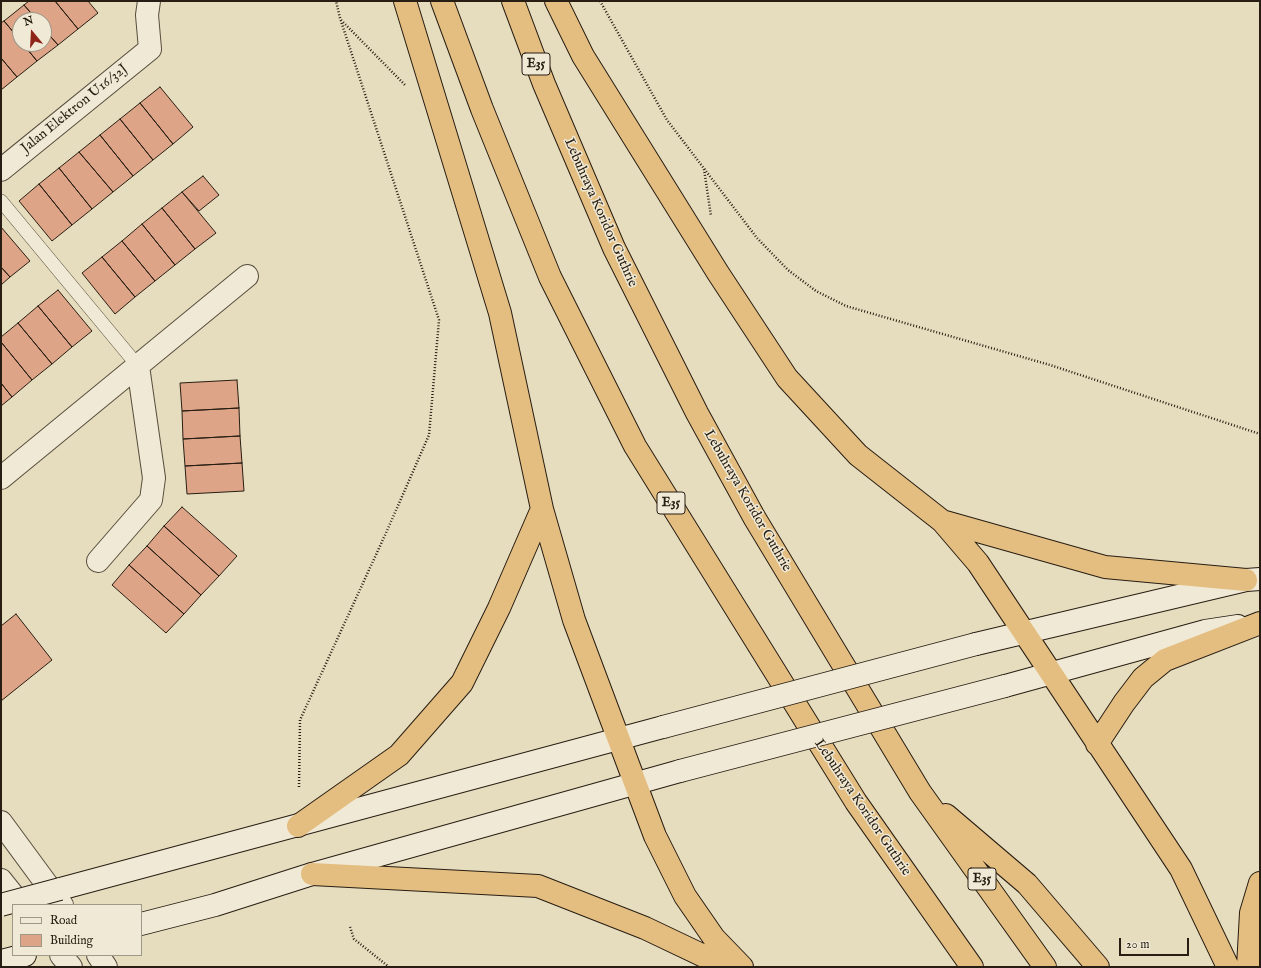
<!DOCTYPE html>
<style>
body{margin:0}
#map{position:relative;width:1261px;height:968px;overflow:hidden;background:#e6ddbf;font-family:"IM FELL English",serif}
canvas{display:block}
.frame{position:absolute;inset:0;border:2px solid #281d12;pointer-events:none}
.legend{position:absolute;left:12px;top:904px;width:130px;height:52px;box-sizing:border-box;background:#efe9d5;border:1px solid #9f9787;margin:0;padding:5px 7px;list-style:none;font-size:12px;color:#281d12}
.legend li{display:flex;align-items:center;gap:8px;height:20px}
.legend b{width:20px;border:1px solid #9f9787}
.north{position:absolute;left:12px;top:12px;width:40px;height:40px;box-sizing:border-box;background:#efe9d5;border:1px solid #9f9787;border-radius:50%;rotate:342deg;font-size:11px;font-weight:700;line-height:16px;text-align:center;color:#281d12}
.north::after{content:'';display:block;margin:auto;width:14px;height:18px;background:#8f2418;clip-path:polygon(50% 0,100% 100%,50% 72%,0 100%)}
.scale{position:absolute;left:1119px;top:938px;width:70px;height:18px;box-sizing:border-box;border:2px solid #281d12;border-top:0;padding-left:5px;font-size:12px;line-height:14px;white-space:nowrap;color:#281d12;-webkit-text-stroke:3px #efe9d5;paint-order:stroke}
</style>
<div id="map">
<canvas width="1261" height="968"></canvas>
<div class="frame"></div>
<ul class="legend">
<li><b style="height:5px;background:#efe9d5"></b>Road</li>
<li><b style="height:11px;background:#dda488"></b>Building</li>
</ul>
<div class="north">N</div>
<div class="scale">20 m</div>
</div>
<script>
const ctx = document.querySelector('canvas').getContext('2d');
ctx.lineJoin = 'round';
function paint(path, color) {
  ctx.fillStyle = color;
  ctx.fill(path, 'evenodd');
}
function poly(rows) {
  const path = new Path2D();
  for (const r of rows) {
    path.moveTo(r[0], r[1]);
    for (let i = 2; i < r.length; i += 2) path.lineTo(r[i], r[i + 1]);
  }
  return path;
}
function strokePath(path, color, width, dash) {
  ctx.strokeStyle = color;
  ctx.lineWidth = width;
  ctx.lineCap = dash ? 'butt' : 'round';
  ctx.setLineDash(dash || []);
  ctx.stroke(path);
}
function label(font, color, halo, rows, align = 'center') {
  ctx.font = font + ' "IM FELL English",serif';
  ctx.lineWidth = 3;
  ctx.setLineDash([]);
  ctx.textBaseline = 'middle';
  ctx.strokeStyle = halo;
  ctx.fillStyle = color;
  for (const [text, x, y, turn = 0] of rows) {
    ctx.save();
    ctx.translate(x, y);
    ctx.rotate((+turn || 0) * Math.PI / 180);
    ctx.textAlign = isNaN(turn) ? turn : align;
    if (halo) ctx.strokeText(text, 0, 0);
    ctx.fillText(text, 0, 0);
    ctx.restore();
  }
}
const building = poly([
 [29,1,55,1,78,29,58,45,44,29,44,20,37,20,24,5,29,1],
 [55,1,88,1,98,13,78,29,55,1],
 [24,5,37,20,20,20,20,40,4,21,24,5],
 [4,21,20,40,20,44,23,44,37,61,17,77,1,58,1,23,4,21],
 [44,29,58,45,37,61,23,44,44,44,44,29],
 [1,58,17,77,1,90,1,58],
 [160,87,193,127,173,144,140,103,160,87],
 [140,103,173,144,153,160,120,119,140,103],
 [120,119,153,160,133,176,100,135,120,119],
 [100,135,133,176,113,192,79,152,100,135],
 [79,152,113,192,92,209,59,168,79,152],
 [59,168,92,209,72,225,39,184,59,168],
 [203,176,219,195,199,211,182,192,203,176],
 [39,184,72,225,52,241,19,201,39,184],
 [182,192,216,233,195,249,162,208,182,192],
 [162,208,195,249,175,265,142,224,162,208],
 [142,224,175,265,155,281,122,241,142,224],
 [1,227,30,261,10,277,1,267,1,227],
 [122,241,155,281,135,297,102,257,122,241],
 [102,257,135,297,115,314,82,273,102,257],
 [1,267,10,277,1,285,1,267],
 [58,290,92,331,72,347,38,306,58,290],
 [38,306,72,347,52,364,18,323,38,306],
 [18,323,52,364,32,380,1,342,1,337,18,323],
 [1,342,32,380,12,397,1,383,1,342],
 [237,380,239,408,182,411,180,383,237,380],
 [1,383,12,397,1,406,1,383],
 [239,408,240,436,183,439,182,411,239,408],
 [240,436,242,463,185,466,183,439,240,436],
 [242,463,244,491,187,494,185,466,242,463],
 [182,507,237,556,219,576,164,526,182,507],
 [164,526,219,576,201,595,147,546,164,526],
 [147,546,201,595,184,614,129,565,147,546],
 [129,565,184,614,166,633,112,585,129,565],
 [16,614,52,660,1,701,1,626,16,614]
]);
const path = poly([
 [600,1,667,120,757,238,788,270,816,291,846,306,1050,365,1260,434],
 [341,20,406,86],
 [704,169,711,216],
 [299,787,300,720,386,533,429,435,439,320,340,18,336,1],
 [350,927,354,939,389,967]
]);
const service = poly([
 [1,201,138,366]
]);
const minor = poly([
 [1,170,150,49,147,15,149,1],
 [1,478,247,276],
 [98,561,151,500,154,478,138,366]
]);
const tertiary = poly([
 [1,822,62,905],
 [1,880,21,905],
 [61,955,71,967],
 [98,955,106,967]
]);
const secondary = poly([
 [976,644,1246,580,1260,579],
 [1005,686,1205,631,1238,626],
 [60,889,663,727],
 [141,924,215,905,312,874,680,771],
 [1,961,25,955]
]);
const motorway = poly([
 [405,1,500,313,542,509,574,620,655,836,685,896,714,938,742,967],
 [442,1,482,109,550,277,635,446,856,802,972,967],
 [513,1,544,84,614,248,697,413,754,517,920,792,1045,967],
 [556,1,583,56,718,273,787,378,858,455,942,521,978,563,1181,869,1228,967],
 [942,521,1105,567,1246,580],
 [1097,744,1124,703,1143,678,1165,660,1260,623],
 [946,815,1027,884,1098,967],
 [298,826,399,755,462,683,499,608,542,509],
 [312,874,538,886,645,928,727,967],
 [1248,967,1251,913,1260,883]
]);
const secondaryBridge = poly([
 [663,727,976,644],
 [680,771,1005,686],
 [1,905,60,889]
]);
const shields = [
 [536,64,28],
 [671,503,28],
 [982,879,28]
];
const shieldNames = [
 ["E35",536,64],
 ["E35",671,503],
 ["E35",982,879]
];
const streetNames = [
 ["Jalan Elektron U16/32J",75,109,-39],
 ["Lebuhraya Koridor Guthrie",600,213,66],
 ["Lebuhraya Koridor Guthrie",747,501,60],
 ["Lebuhraya Koridor Guthrie",862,808,56]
];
paint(building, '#dda488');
strokePath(building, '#281d12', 1);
strokePath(service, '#584d3d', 14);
strokePath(minor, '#584d3d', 24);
strokePath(tertiary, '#584d3d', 24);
strokePath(secondary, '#281d12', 24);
strokePath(motorway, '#281d12', 24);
strokePath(path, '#281d12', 2.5, [1, 2]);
strokePath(service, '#efe9d5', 13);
strokePath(minor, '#efe9d5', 22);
strokePath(tertiary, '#efe9d5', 22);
strokePath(secondary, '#efe9d5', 22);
strokePath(motorway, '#e3be80', 22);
strokePath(secondaryBridge, '#281d12', 24, []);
strokePath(secondaryBridge, '#efe9d5', 22);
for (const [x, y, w] of shields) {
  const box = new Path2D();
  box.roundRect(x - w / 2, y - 11, w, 22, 3);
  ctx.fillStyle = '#efe9d5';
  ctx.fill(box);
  strokePath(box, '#281d12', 1);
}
label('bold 13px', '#281d12', null, shieldNames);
label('14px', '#281d12', '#efe9d5', streetNames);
</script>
